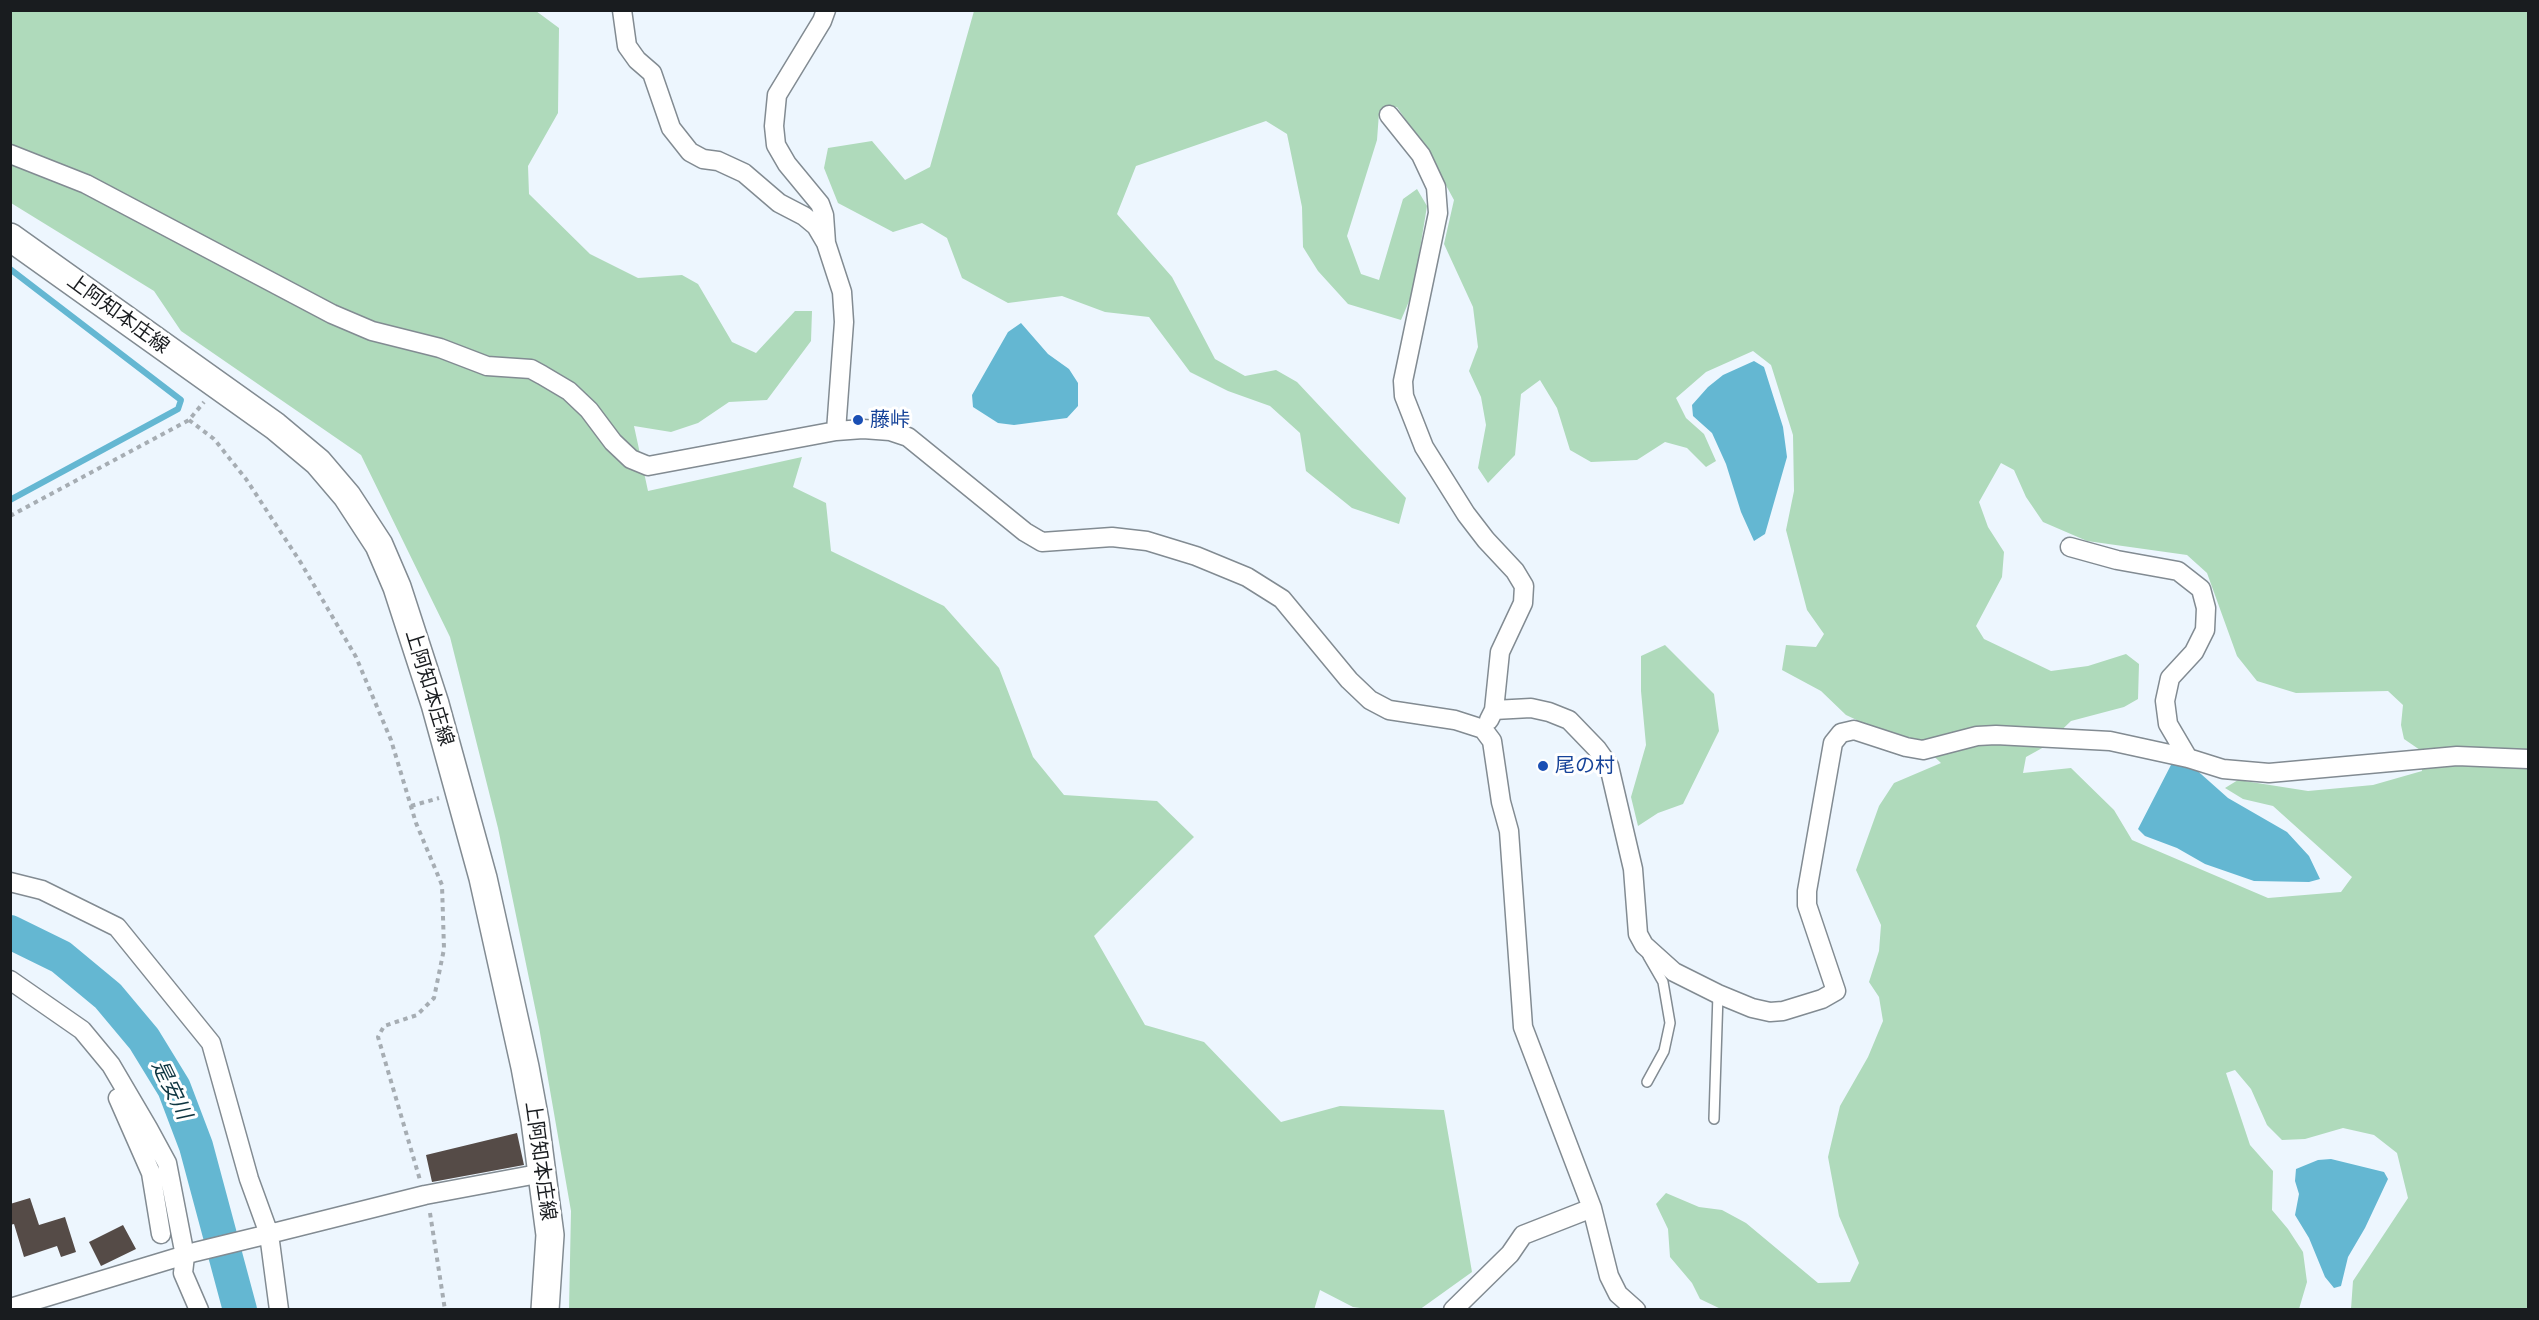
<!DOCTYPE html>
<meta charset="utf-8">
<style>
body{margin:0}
#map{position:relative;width:2539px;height:1320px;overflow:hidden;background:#edf6fe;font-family:"IBM Plex Sans",sans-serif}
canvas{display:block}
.frame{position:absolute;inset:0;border:12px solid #191c1f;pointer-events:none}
</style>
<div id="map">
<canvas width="2539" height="1320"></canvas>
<div class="frame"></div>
</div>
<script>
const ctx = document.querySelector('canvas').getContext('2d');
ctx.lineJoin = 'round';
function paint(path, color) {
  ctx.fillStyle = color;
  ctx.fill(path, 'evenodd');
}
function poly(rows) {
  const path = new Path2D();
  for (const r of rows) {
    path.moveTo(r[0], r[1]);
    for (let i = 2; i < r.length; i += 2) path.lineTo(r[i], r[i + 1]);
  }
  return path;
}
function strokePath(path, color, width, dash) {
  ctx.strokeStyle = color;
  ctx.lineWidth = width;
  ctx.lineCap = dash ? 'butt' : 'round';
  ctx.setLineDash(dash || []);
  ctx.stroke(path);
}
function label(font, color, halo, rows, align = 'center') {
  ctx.font = font + ' "IBM Plex Sans","Noto Sans JP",sans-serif';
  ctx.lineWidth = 6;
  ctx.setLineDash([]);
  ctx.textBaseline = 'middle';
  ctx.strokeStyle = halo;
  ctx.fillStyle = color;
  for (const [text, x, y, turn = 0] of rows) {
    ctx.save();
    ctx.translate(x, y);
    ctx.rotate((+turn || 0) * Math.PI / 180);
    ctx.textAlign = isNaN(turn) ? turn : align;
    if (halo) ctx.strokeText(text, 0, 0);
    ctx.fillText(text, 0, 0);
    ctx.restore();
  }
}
const green = poly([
 [11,11,536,11,559,28,558,113,528,166,529,194,590,254,638,278,682,275,698,284,732,342,756,353,795,311,812,311,811,341,767,400,729,402,698,423,671,432,634,426,648,491,802,457,793,487,826,503,831,551,944,606,999,668,1033,757,1064,795,1157,801,1194,837,1094,936,1145,1025,1204,1042,1281,1122,1340,1106,1444,1110,1472,1272,1419,1310,1375,1310,1353,1307,1320,1290,1314,1310,569,1309,571,1211,539,1027,498,828,450,637,361,455,181,331,154,291,11,203],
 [974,11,2528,11,2528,1309,2351,1309,2353,1281,2408,1198,2397,1153,2374,1135,2343,1128,2305,1139,2282,1140,2267,1125,2251,1089,2235,1070,2226,1073,2250,1145,2273,1171,2272,1210,2288,1229,2303,1252,2307,1282,2299,1309,1723,1310,1700,1299,1692,1283,1670,1257,1668,1229,1656,1204,1666,1193,1699,1207,1722,1210,1746,1223,1818,1283,1850,1282,1859,1263,1839,1216,1828,1157,1840,1106,1868,1057,1883,1021,1879,997,1869,982,1879,951,1881,925,1856,870,1879,806,1894,783,1941,763,1922,745,1893,737,1846,715,1821,691,1782,670,1786,645,1816,647,1824,634,1807,610,1786,530,1794,491,1793,435,1771,365,1753,351,1706,372,1676,398,1686,418,1704,434,1716,461,1706,467,1687,448,1665,442,1637,460,1591,462,1570,450,1557,408,1540,380,1521,394,1515,455,1488,483,1478,468,1486,425,1481,397,1469,371,1478,347,1473,307,1444,244,1454,200,1430,156,1397,107,1379,113,1377,140,1347,236,1361,274,1379,280,1403,199,1417,189,1427,206,1413,292,1401,320,1348,304,1318,271,1303,247,1302,207,1287,134,1266,121,1136,166,1117,214,1172,277,1215,359,1245,376,1276,370,1297,382,1406,498,1399,524,1352,508,1306,471,1300,433,1270,406,1228,391,1190,372,1149,317,1105,312,1062,296,1008,303,962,278,947,238,922,223,893,232,838,203,824,168,828,148,872,141,905,180,930,167],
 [2001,463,2014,470,2026,497,2043,522,2087,541,2187,555,2207,573,2237,656,2257,681,2296,693,2388,691,2403,705,2401,725,2404,739,2420,750,2422,771,2373,785,2308,791,2238,780,2225,788,2243,799,2273,806,2352,877,2341,892,2268,898,2132,840,2114,810,2071,768,2023,773,2026,757,2044,747,2071,721,2124,707,2138,699,2139,664,2126,654,2088,666,2051,671,1984,639,1976,626,2002,577,2004,552,1988,527,1979,502],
 [1665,645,1714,694,1719,731,1683,804,1658,813,1638,826,1631,797,1646,745,1641,691,1641,656]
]);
const water = poly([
 [1021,323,1048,354,1069,369,1078,383,1078,406,1067,418,1014,425,998,423,973,407,972,395,1008,332],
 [1754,361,1764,367,1783,427,1787,457,1765,534,1754,541,1741,512,1726,464,1712,433,1693,416,1692,405,1708,387,1723,375],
 [2172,763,2192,766,2228,798,2287,832,2309,856,2320,879,2309,882,2254,881,2205,864,2177,848,2145,836,2138,829],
 [2331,1159,2384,1172,2388,1179,2365,1228,2348,1257,2341,1286,2334,1288,2325,1277,2309,1238,2295,1215,2299,1194,2295,1181,2296,1169,2318,1160]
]);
const stream = poly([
 [10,269,181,400,178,409,10,500]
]);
const river = poly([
 [10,932,61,957,108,996,144,1039,174,1088,196,1146,240,1310]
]);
const building = poly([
 [517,1133,524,1165,432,1182,426,1155],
 [30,1198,39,1225,65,1217,76,1252,61,1257,57,1246,24,1257,14,1224,10,1225,10,1204],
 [123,1225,136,1249,101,1266,89,1242]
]);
const path = poly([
 [189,420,214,439,246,479,301,563,356,657,391,740,416,823,442,885,444,949,434,998,417,1015,384,1026,378,1037,420,1180],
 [10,516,189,420,204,402],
 [411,806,439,798],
 [430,1213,445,1310]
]);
const service = poly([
 [1647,1082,1664,1051,1670,1023,1663,982,1648,956],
 [1714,1119,1718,994]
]);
const minor = poly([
 [622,10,627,46,637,60,652,73,671,128,690,152,703,159,718,161,744,173,779,203,804,216,816,226,826,243],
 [826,10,822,21,777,95,774,126,776,145,787,164,820,204,824,215,826,243,842,292,844,322,836,431],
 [1389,115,1421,155,1436,187,1438,213,1403,381,1404,396,1424,447,1466,514,1486,540,1515,571,1524,586,1523,603,1500,652,1494,710,1489,720],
 [10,154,86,184,332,314,372,331,440,348,487,366,531,369,542,375,569,391,589,410,613,442,631,459,648,466,836,431,863,429,890,431,908,437,1025,532,1042,542,1112,537,1147,541,1196,556,1247,577,1282,599,1349,680,1370,700,1389,710,1455,720,1483,729,1492,741,1501,802,1509,831,1523,1027,1592,1208,1609,1276,1618,1294,1636,1310],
 [2070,547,2117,560,2178,571,2201,589,2206,608,2205,630,2194,652,2170,678,2165,701,2168,724,2188,758],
 [1494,710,1531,708,1549,712,1569,720,1597,749,1609,766,1633,869,1638,934,1644,945,1674,972,1718,994,1752,1008,1770,1012,1783,1011,1822,999,1836,991,1807,905,1807,891,1833,743,1841,733,1854,730,1906,747,1923,750,1977,736,1996,735,2110,741,2188,758,2223,769,2269,773,2457,756,2528,759],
 [10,882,42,890,117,927,211,1043,249,1179,269,1234,279,1310],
 [10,980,82,1030,111,1065,148,1128,167,1163,185,1256,183,1273,199,1310],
 [118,1098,151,1173,161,1234],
 [10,1308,195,1252,269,1234,425,1195,543,1173],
 [1453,1310,1510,1254,1523,1235,1592,1208]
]);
const secondary = poly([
 [10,237,275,426,318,462,347,496,379,545,397,587,435,704,483,878,525,1067,535,1121,550,1235,545,1310]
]);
const markers = [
 [858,420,6,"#1a4fb4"],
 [1543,766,6,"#1a4fb4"]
];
const streetNames = [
 ["上阿知本庄線",118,314,36],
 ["上阿知本庄線",429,688,73],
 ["上阿知本庄線",540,1161,82]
];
const transitNames = [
 ["藤峠",870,420],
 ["尾の村",1555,766]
];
const waterNames = [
 ["是安川",171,1090,64]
];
paint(green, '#afdabb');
paint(water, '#64b7d2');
strokePath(stream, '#64b7d2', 6);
strokePath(river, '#64b7d2', 34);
paint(building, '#554b47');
strokePath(service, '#828b92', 12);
strokePath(minor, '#828b92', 21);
strokePath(secondary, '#828b92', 30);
strokePath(path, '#a6adb3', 4, [4.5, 4.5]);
strokePath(service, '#fff', 9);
strokePath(minor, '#fff', 18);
strokePath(secondary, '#fff', 27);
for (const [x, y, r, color] of markers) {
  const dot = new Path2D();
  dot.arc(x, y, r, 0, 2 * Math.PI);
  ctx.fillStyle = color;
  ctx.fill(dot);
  strokePath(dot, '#fff', 2);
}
label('20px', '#191c1f', '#fff', streetNames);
label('20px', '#164399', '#fff', transitNames, 'left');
label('italic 21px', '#0e3541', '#fff', waterNames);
</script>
